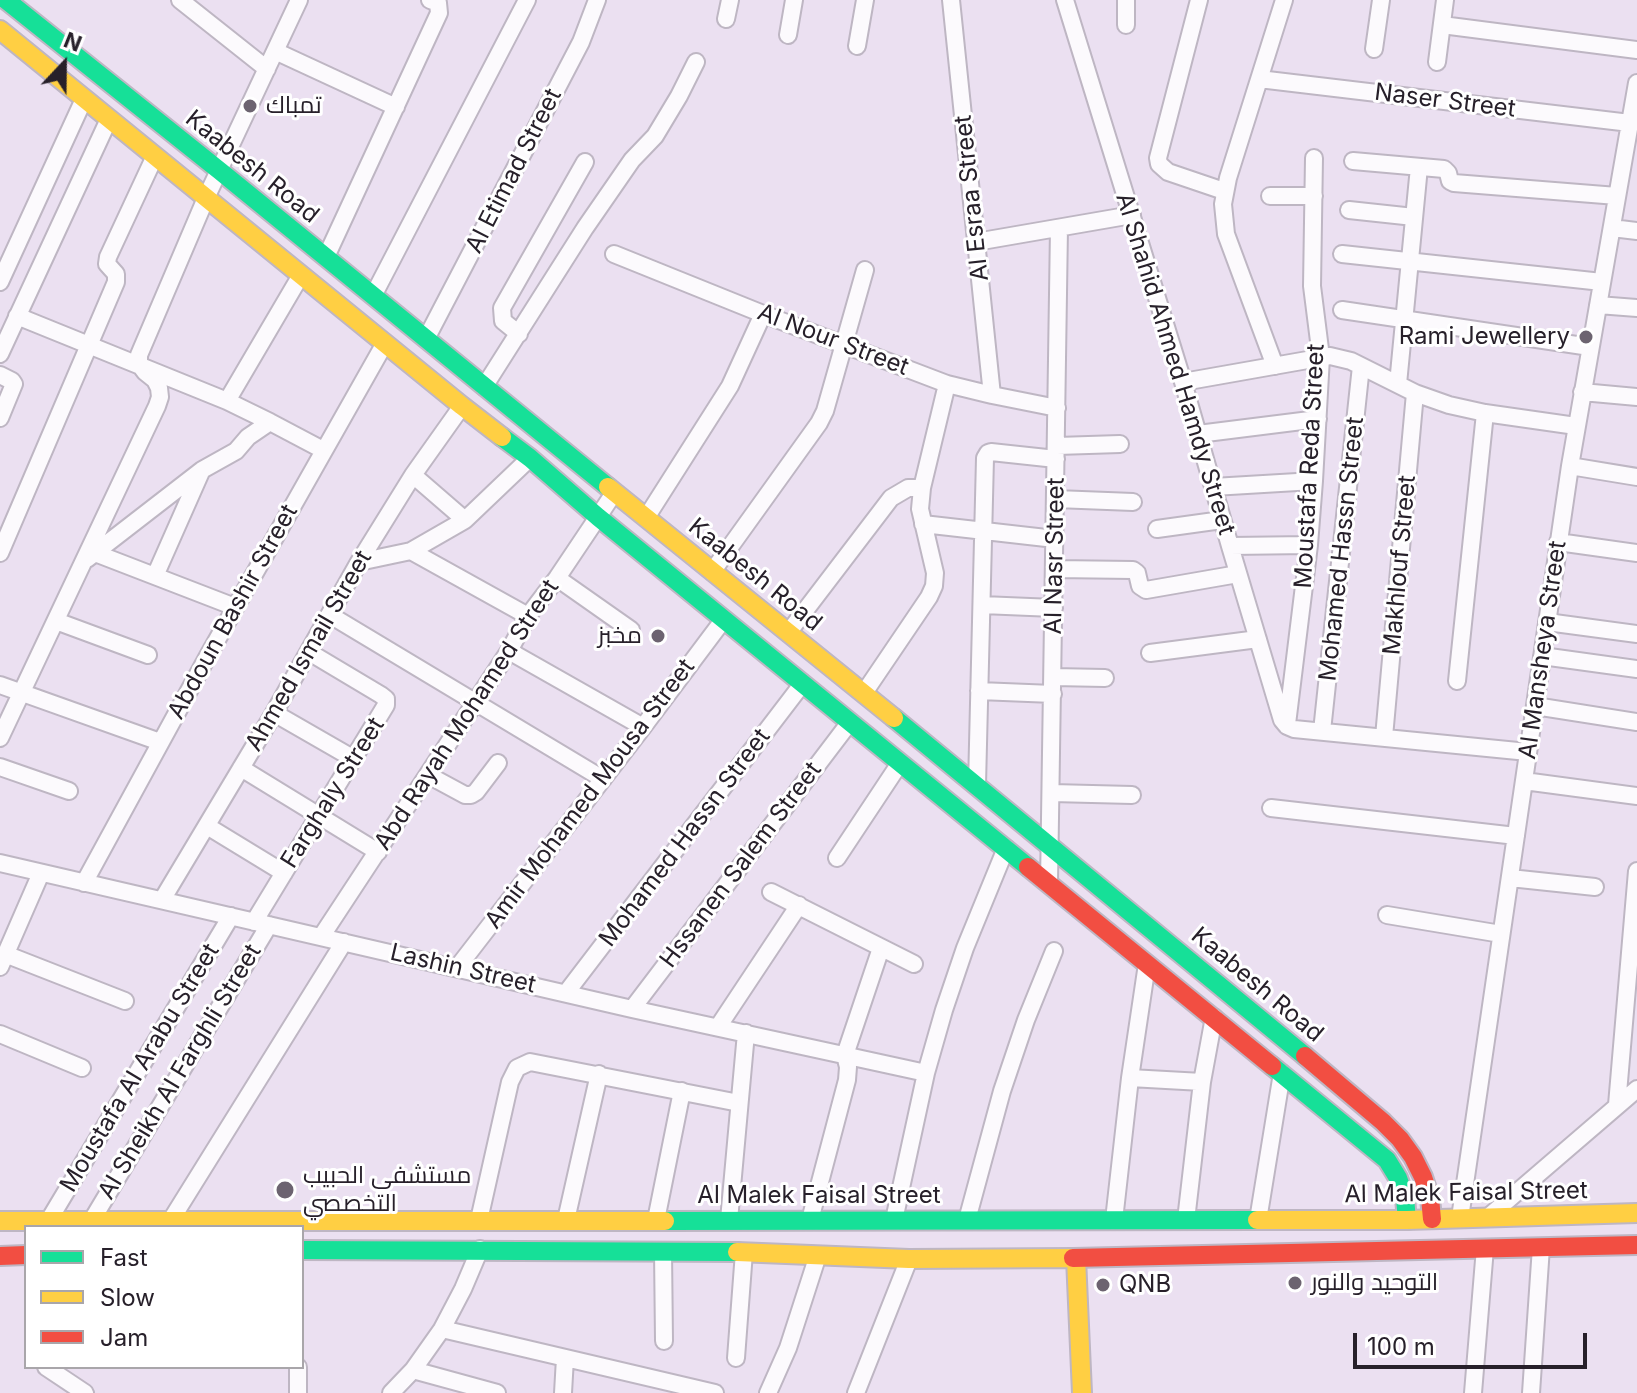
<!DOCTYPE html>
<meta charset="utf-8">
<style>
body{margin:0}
#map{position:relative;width:1637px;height:1393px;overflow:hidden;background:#ebe0f1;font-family:Inter,sans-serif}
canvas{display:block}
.legend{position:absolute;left:24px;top:1225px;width:280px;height:144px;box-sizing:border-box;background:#fff;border:2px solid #a9a6aa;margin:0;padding:10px 14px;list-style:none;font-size:24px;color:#27202a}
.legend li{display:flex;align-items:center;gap:16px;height:40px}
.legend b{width:40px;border:2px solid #a9a6aa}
.north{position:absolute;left:24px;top:24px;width:80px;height:80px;-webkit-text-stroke:6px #fff;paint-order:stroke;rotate:22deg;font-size:22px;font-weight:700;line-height:32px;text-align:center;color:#27202a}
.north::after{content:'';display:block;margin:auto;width:28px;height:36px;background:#27202a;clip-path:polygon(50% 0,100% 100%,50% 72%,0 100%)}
.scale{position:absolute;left:1353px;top:1333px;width:234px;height:36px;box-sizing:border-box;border:4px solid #27202a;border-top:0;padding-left:10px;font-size:24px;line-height:28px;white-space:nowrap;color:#27202a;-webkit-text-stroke:6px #fff;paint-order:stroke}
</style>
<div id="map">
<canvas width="1637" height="1393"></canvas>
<ul class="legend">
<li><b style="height:10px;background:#16e098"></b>Fast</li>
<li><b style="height:10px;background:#ffcf43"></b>Slow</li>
<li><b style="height:10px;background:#f24e42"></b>Jam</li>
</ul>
<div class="north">N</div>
<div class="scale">100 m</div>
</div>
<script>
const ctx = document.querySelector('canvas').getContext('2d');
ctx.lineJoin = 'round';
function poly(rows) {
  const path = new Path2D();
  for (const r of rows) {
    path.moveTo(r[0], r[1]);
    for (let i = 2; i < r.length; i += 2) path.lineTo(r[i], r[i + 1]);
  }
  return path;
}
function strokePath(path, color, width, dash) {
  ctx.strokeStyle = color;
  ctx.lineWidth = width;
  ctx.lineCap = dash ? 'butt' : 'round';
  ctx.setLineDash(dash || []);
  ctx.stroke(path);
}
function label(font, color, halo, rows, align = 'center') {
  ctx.font = font + ' Inter,Cairo,sans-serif';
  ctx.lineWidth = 6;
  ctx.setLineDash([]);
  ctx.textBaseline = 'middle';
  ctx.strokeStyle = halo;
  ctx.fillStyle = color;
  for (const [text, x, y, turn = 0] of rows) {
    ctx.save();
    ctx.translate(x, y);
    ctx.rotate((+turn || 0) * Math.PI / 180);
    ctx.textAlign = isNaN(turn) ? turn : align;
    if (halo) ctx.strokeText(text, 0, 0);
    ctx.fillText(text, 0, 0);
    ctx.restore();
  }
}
const street = poly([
 [180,0,267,69],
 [951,0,992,395],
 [1065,0,1183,382,1230,546,1282,720,1287,726],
 [1126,0,1126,25],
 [1199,0,1158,158,1159,164,1168,172,1224,191],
 [726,19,730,0],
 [1442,25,1637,50],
 [788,35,794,0],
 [857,46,865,0],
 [1374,49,1381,0],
 [275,51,396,107],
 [1437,62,1445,0],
 [1259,79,1630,123],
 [1353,161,1444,169,1448,173,1450,181,1454,183,1617,196],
 [1270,196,1314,196],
 [1349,210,1414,217],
 [1612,228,1637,231],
 [976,242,1132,215],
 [614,254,763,314,947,384,992,395,1057,408],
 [1342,254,1602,282],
 [326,257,439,13,438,3,430,0],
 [0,282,84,99],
 [373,296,527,0],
 [1598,305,1637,308],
 [1342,310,1590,347],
 [17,316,227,401,270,422,323,450],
 [519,334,503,321,502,308,585,162],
 [426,339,581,42,597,0],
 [0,354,109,119],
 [1275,366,1226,234,1223,204,1228,178,1284,0],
 [0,375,12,381,14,384,0,418],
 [1183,382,1330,356,1351,361,1415,393,1449,405,1485,413,1576,426],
 [1398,384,1419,167],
 [484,387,585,228,632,160,655,136,679,96,696,62],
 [1582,392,1637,397],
 [227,401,301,275],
 [1198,434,1318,419],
 [1057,446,1120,444],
 [1570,466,1637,477],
 [413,475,465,520],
 [1213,487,1314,481],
 [1056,499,1133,502],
 [646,518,730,386,763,314],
 [923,524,1055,539],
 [1157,529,1222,520],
 [1558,542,1637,553],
 [1230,546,1309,545],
 [411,551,528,616],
 [0,553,116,282,116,274,107,264,108,257,155,156],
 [95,553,235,607],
 [87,559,202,470,236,451,248,437,270,422],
 [359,562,411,551,465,520,530,458],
 [1055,569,1133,570,1137,573,1140,586,1146,590,1238,574],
 [712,572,819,423,825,411,865,270],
 [155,576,201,472],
 [557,578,631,630],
 [982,605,1054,608],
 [330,615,603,779],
 [56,621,148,655],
 [1547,622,1637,634],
 [788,633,891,498,908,488,922,488],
 [509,651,643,727],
 [1150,653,1258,639],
 [1542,656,1637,669],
 [1053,677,1105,678],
 [1457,681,1485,413],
 [0,685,160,742],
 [979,691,1053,694],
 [864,693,929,597,934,586,935,573,920,509,922,488,947,384],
 [1535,706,1637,722],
 [274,713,354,759],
 [1287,724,1309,545,1314,481,1321,357,1312,286,1314,158],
 [1287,726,1294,729,1528,752],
 [1322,731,1361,366],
 [1384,737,1415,393],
 [0,738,157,406,160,397,159,388,155,380,145,372,139,364,139,355,206,198,299,0],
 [0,767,69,791],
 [241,768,378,852],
 [428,775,465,795,471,795,476,792,498,763],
 [1524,781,1637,796],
 [977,785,985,458,988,453,991,452,1056,459],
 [1052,793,1132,795],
 [1271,808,1516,836],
 [207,826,284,873],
 [837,858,900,763],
 [0,863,632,1009,926,1073],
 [1510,878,1595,887],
 [84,883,209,654,385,343],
 [1049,884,1059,228],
 [771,892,914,964],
 [162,900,274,713,359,562,413,475,462,406],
 [1387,915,1501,934],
 [254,922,386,705,386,699,381,695,309,652],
 [321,937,509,651,528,616,557,578,614,493],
 [5,954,125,1001],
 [0,967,41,873],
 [457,968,643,727,724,619],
 [566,993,803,683],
 [632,1009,850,722],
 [718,1027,799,905],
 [0,1034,82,1068],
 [1130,1078,1202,1082],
 [1617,1105,1637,871],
 [1460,1218,1570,466,1637,83],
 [1487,1218,1637,1089],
 [49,1220,231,916],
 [92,1220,269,925],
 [171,1220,344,942],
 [479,1220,510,1082,517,1068,530,1062,739,1103],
 [566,1220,599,1074],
 [656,1220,682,1091],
 [729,1220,746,1033],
 [810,1220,847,1080,848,1067,845,1055,881,948],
 [894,1220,926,1073,944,1010,965,948,1006,848],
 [967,1220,1002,1091,1026,1020,1054,951],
 [1114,1220,1130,1078,1147,964],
 [1186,1220,1202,1082,1214,1017],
 [1258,1220,1282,1073],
 [663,1251,664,1341],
 [442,1329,715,1393],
 [736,1358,744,1252],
 [46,1367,85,1393],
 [298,1367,298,1393],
 [413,1370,497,1393],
 [391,1393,413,1370,442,1329,463,1289,480,1249],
 [563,1393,565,1358],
 [768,1393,788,1348,818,1255],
 [856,1393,909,1259],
 [1473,1393,1485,1248],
 [1531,1393,1541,1247]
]);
const fast = poly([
 [6,0,220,171,608,487],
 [502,437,530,458,598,517,1028,867],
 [894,718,1305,1056],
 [1272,1066,1387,1160,1398,1178,1405,1198,1407,1220],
 [665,1221,1257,1220],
 [302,1250,737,1252]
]);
const slow = poly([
 [0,30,462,406,502,437],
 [608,487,894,718],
 [1257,1220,1407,1220,1637,1213],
 [0,1221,665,1221],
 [737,1252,909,1259,1073,1258],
 [1076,1258,1082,1393]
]);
const jam = poly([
 [1028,867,1272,1066],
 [1305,1056,1383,1122,1400,1139,1413,1157,1423,1177,1430,1198,1432,1219],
 [0,1256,26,1255],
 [1073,1258,1637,1245]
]);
const markers = [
 [250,106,8,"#6c6370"],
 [1586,337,8,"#6c6370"],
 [658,636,8,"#6c6370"],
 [285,1190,10,"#6c6370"],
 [1295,1283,8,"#6c6370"],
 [1103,1285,8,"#6c6370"]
];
const streetNames = [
 ["Naser Street",1445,101,7],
 ["Kaabesh Road",252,167,39],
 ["Al Etimad Street",514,171,-63],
 ["Al Esraa Street",972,198,-96],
 ["Al Nour Street",833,340,21],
 ["Al Shahid Ahmed Hamdy Street",1175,364,73],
 ["Moustafa Reda Street",1310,466,-87],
 ["Mohamed Hassn Street",1342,549,-84],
 ["Al Nasr Street",1055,556,-89],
 ["Makhlouf Street",1400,565,-85],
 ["Kaabesh Road",755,575,39],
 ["Abdoun Bashir Street",233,612,-61],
 ["Al Mansheya Street",1543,650,-82],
 ["Ahmed Ismail Street",309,651,-60],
 ["Abd Rayah Mohamed Street",467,715,-57],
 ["Farghaly Street",333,793,-58],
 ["Amir Mohamed Mousa Street",590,794,-53],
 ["Mohamed Hassn Street",685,838,-53],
 ["Hssanen Salem Street",741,865,-53],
 ["Lashin Street",463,969,13],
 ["Kaabesh Road",1257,985,40],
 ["Moustafa Al Arabu Street",140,1068,-59],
 ["Al Sheikh Al Farghli Street",180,1072,-59],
 ["Al Malek Faisal Street",1466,1193,-1],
 ["Al Malek Faisal Street",819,1196]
];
const poiNames = [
 ["تمباك",266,106],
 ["Rami Jewellery",1570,337,"right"],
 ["مخبز",642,636,"right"],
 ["مستشفى الحبيب",303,1176],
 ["التخصصي",303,1204],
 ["التوحيد والنور",1311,1283],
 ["QNB",1119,1285]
];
strokePath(street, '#beb6c3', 20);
strokePath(fast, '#beb6c3', 22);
strokePath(slow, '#beb6c3', 22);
strokePath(jam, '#beb6c3', 22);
strokePath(street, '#fcfafd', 16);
strokePath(fast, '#16e098', 18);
strokePath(slow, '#ffcf43', 18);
strokePath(jam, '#f24e42', 18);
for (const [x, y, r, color] of markers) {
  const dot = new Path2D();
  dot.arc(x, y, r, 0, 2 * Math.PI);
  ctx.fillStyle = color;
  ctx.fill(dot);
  strokePath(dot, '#fff', 3);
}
label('24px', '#27202a', '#fff', streetNames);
label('24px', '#27202a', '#fff', poiNames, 'left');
</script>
